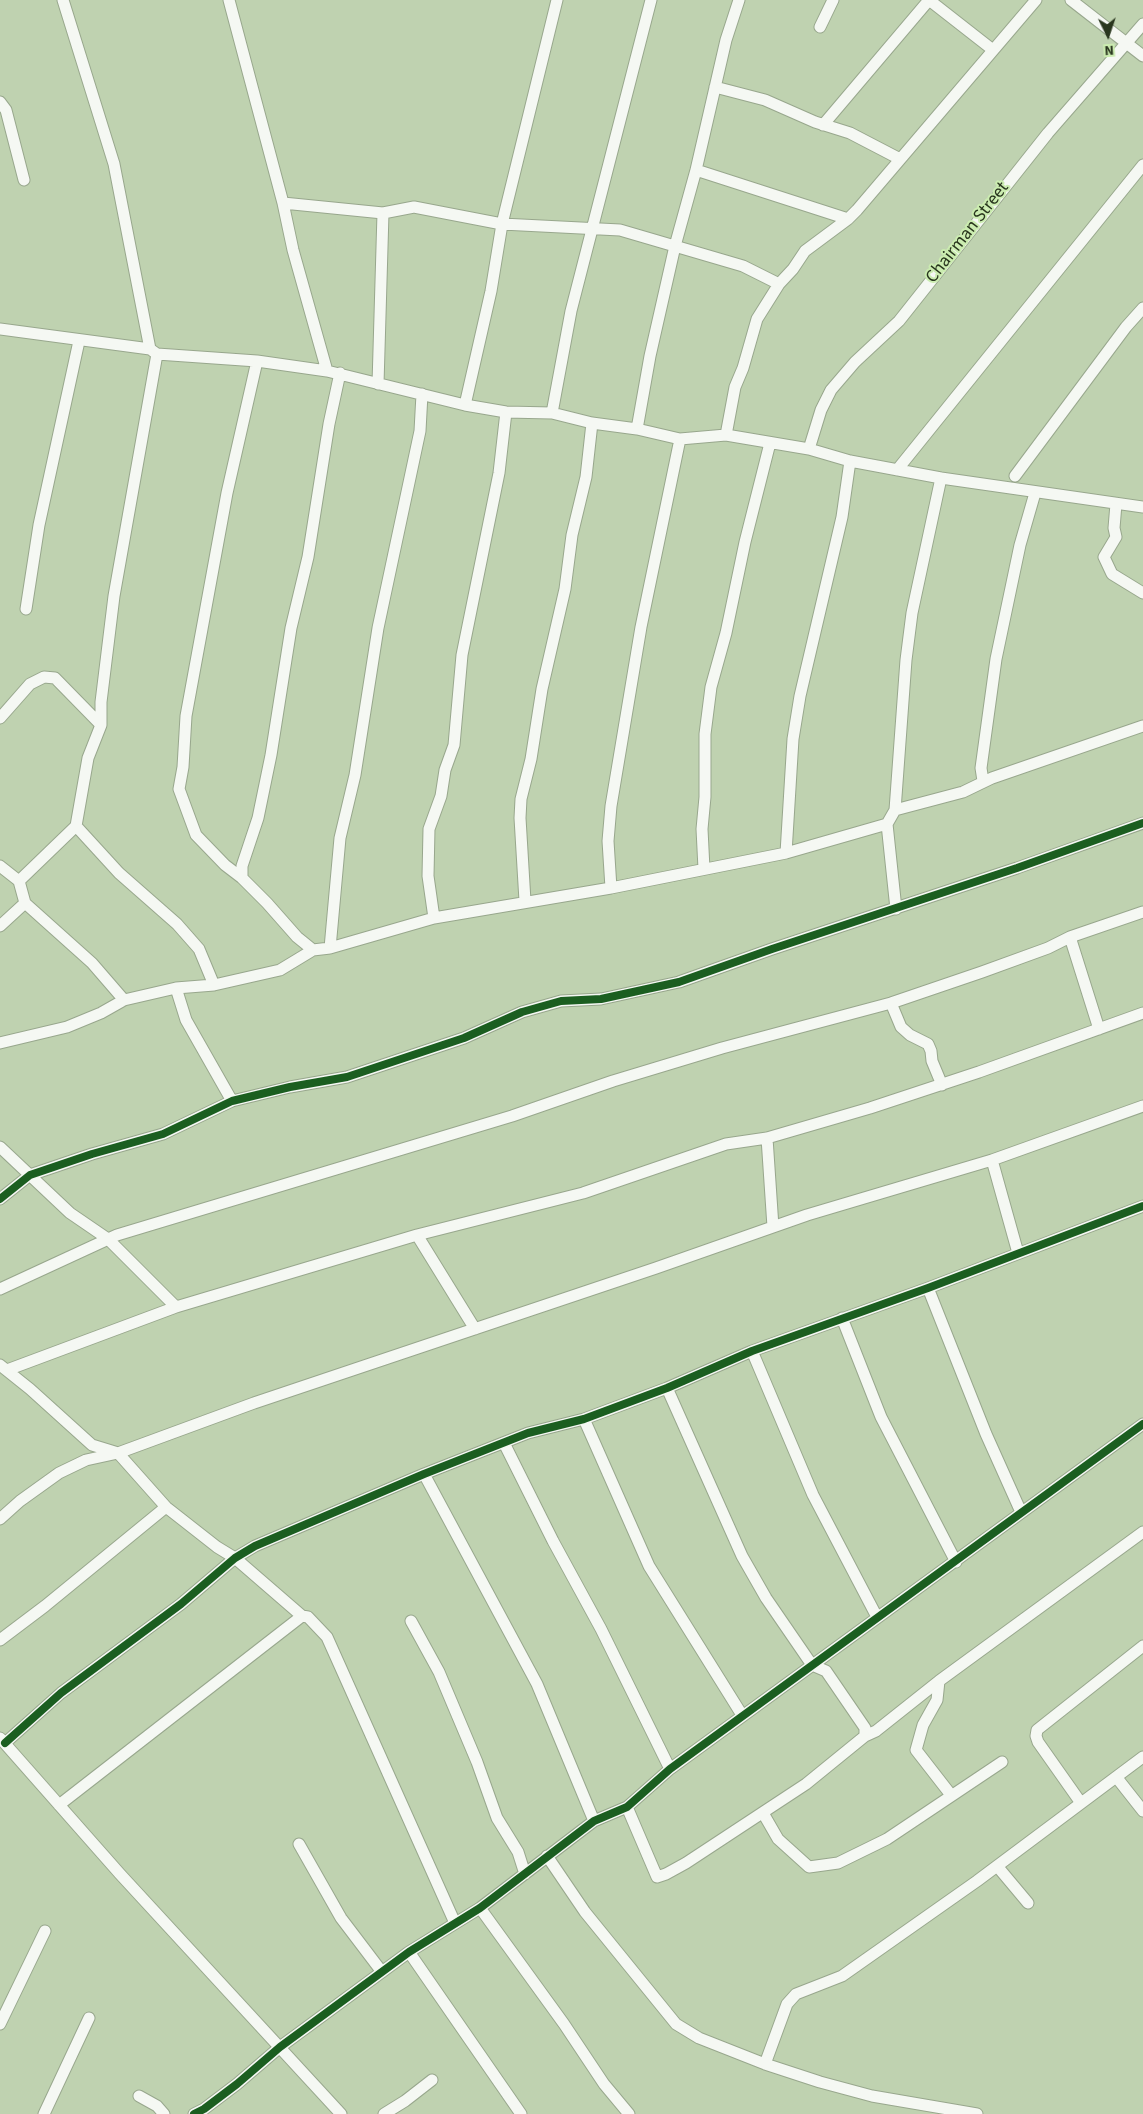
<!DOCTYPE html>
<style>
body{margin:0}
#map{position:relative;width:1143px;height:2114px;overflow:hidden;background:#bfd2b0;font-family:"Source Sans 3",sans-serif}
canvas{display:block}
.north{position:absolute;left:1083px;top:10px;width:50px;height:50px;-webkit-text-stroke:4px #cbecb0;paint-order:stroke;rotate:176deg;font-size:14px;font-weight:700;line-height:20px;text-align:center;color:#29361e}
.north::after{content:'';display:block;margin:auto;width:18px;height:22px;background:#29361e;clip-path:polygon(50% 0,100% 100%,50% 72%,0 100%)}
</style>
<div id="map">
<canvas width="1143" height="2114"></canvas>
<div class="north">N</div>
</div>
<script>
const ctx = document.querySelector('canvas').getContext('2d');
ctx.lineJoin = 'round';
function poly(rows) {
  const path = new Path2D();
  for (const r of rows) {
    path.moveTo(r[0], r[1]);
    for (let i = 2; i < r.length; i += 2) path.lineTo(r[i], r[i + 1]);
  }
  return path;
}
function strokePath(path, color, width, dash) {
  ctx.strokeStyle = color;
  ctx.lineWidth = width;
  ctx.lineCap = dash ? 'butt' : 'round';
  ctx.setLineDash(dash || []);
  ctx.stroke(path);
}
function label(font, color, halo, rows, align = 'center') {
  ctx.font = font + ' "Source Sans 3",sans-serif';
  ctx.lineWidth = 4;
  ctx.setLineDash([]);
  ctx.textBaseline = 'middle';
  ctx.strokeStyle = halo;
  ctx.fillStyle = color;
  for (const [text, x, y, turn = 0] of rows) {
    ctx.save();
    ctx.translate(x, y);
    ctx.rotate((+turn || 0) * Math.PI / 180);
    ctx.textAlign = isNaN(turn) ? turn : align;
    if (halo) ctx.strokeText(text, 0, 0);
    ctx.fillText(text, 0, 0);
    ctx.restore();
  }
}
const minor = poly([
 [63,0,114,164,150,349],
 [229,0,283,203,293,250,327,371],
 [929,0,993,50],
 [1071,0,1143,56],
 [820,27,833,0],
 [715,87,765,100,815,122,850,133,900,159],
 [0,102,6,110,24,180],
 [823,125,929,0],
 [696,170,848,219],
 [283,203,383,213,414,207,502,224,620,230,743,266,779,284,793,269,805,251,848,219,857,210,1036,0],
 [0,329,150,349,157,354,257,361,327,371,465,405,506,412,552,413,592,423,637,429,680,439,726,435,809,449,850,461,941,478,1143,507],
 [257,361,227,493,186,716,183,767,179,789,196,835,225,865,242,878,267,903,297,937,313,950],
 [378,384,383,213],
 [465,405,491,291,502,224,557,0],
 [552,413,571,311,651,0],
 [637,429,650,356,675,246,696,170,726,40,739,0],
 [726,435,735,387,743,368,757,319,779,284],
 [809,449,821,410,831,390,855,362,899,321,1048,133,1143,24],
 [897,470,1143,165],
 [1015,476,1126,327,1143,308],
 [1116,504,1114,528,1116,537,1104,557,1112,574,1143,593],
 [26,609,39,525,79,341],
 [0,718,30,684,44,677,55,678,101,725],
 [983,781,981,768,996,659,1020,545,1035,493],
 [895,810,906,660,912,613,941,478],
 [887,824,896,909],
 [76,826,88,758,101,725,101,702,114,596,157,354],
 [786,853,793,739,800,696,842,517,850,461],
 [0,866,19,881,25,903,0,926],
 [704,869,702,829,705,797,705,734,711,687,726,633,745,542,770,443],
 [242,878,242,866,258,818,271,755,291,628,308,557,329,424,340,373],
 [19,881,76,826,119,873,177,924,199,949,214,985],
 [611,888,608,841,611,806,641,627,680,439],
 [525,901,520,818,521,799,531,759,542,689,565,589,572,535,586,477,592,423],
 [25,903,92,963,124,1000],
 [434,918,428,876,429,829,441,796,445,770,454,745,462,655,499,473,506,412],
 [1070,937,1099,1029],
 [330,948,340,838,355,775,378,628,420,431,422,394],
 [176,988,186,1020,232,1101],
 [891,1003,901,1027,910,1035,928,1044,931,1051,932,1061,942,1085],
 [0,1043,67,1027,101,1013,124,1000,176,988,214,985,280,970,313,950,330,948,434,918,611,888,786,853,887,824,895,810,963,792,992,778,1143,726],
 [767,1138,773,1227],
 [0,1147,70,1213,108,1239,176,1307],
 [992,1160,1018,1253],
 [0,1199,30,1175,92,1154,163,1134,232,1101,290,1087,347,1077,464,1038,522,1012,561,1001,601,999,679,982,772,949,1017,868,1143,823],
 [417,1235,475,1329],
 [928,1288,986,1434,1021,1512],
 [0,1289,117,1235,512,1116,613,1081,722,1048,891,1003,982,972,1048,948,1070,937,1143,912],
 [842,1318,881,1417,956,1562],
 [752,1351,813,1495,877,1617],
 [0,1365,30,1389,92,1445,118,1453,166,1507,217,1547,235,1558,302,1616,308,1617,327,1637,455,1923],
 [7,1370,176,1307,417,1235,583,1193,726,1144,767,1138,870,1108,979,1072,1143,1013],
 [667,1388,742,1556,766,1598,812,1665,826,1671,865,1728,865,1736],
 [584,1419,649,1566,742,1715],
 [504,1443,553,1541,601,1629,670,1769],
 [424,1474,537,1684,594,1821],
 [0,1519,20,1501,59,1473,86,1460,118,1453,254,1403,656,1268,807,1215,992,1160,1143,1106],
 [411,1621,439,1672,477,1762,497,1818,518,1852,525,1874],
 [0,1640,45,1606,166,1507],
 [939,1681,937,1700,923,1725,916,1750,951,1795],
 [0,1738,120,1874,341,2114],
 [5,1743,61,1693,181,1604,235,1558,255,1546,424,1474,528,1433,584,1419,667,1388,752,1351,928,1288,1143,1206],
 [1117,1778,1143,1811],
 [1081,1803,1038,1742,1036,1736,1037,1730,1143,1646],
 [59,1805,302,1616],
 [627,1807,657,1877,666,1874,686,1863,806,1784,865,1736,876,1731,939,1681,1143,1532],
 [763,1813,778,1839,809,1867,838,1863,887,1839,1002,1762],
 [299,1844,341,1918,382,1972],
 [547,1856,585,1912,676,2024,699,2038,765,2064,820,2082,872,2096,977,2114],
 [997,1866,1028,1903],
 [480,1908,564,2024,604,2084,629,2114],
 [409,1952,521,2114],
 [0,2024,45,1931],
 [765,2064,787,2004,796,1994,842,1976,977,1881,1143,1757],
 [139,2096,157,2106,164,2114],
 [44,2114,89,2018],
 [194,2114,204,2109,237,2084,280,2047,409,1952,480,1908,594,1821,627,1807,670,1769,1143,1424],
 [384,2114,405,2101,432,2080]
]);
const cycleway = poly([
 [0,1199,30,1175,92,1154,163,1134,232,1101,290,1087,347,1077,464,1038,522,1012,561,1001,601,999,679,982,772,949,1017,868,1143,823],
 [5,1743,61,1693,181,1604,235,1558,255,1546,424,1474,528,1433,584,1419,667,1388,752,1351,928,1288,1143,1206],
 [194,2114,204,2109,237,2084,280,2047,409,1952,480,1908,594,1821,627,1807,670,1769,1143,1424]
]);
const streetNames = [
 ["Chairman Street",968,233,-52]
];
strokePath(minor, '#98a78d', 13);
strokePath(minor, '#f5f8f3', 11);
strokePath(cycleway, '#1b5e20', 8);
label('18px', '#29361e', '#cbecb0', streetNames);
</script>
